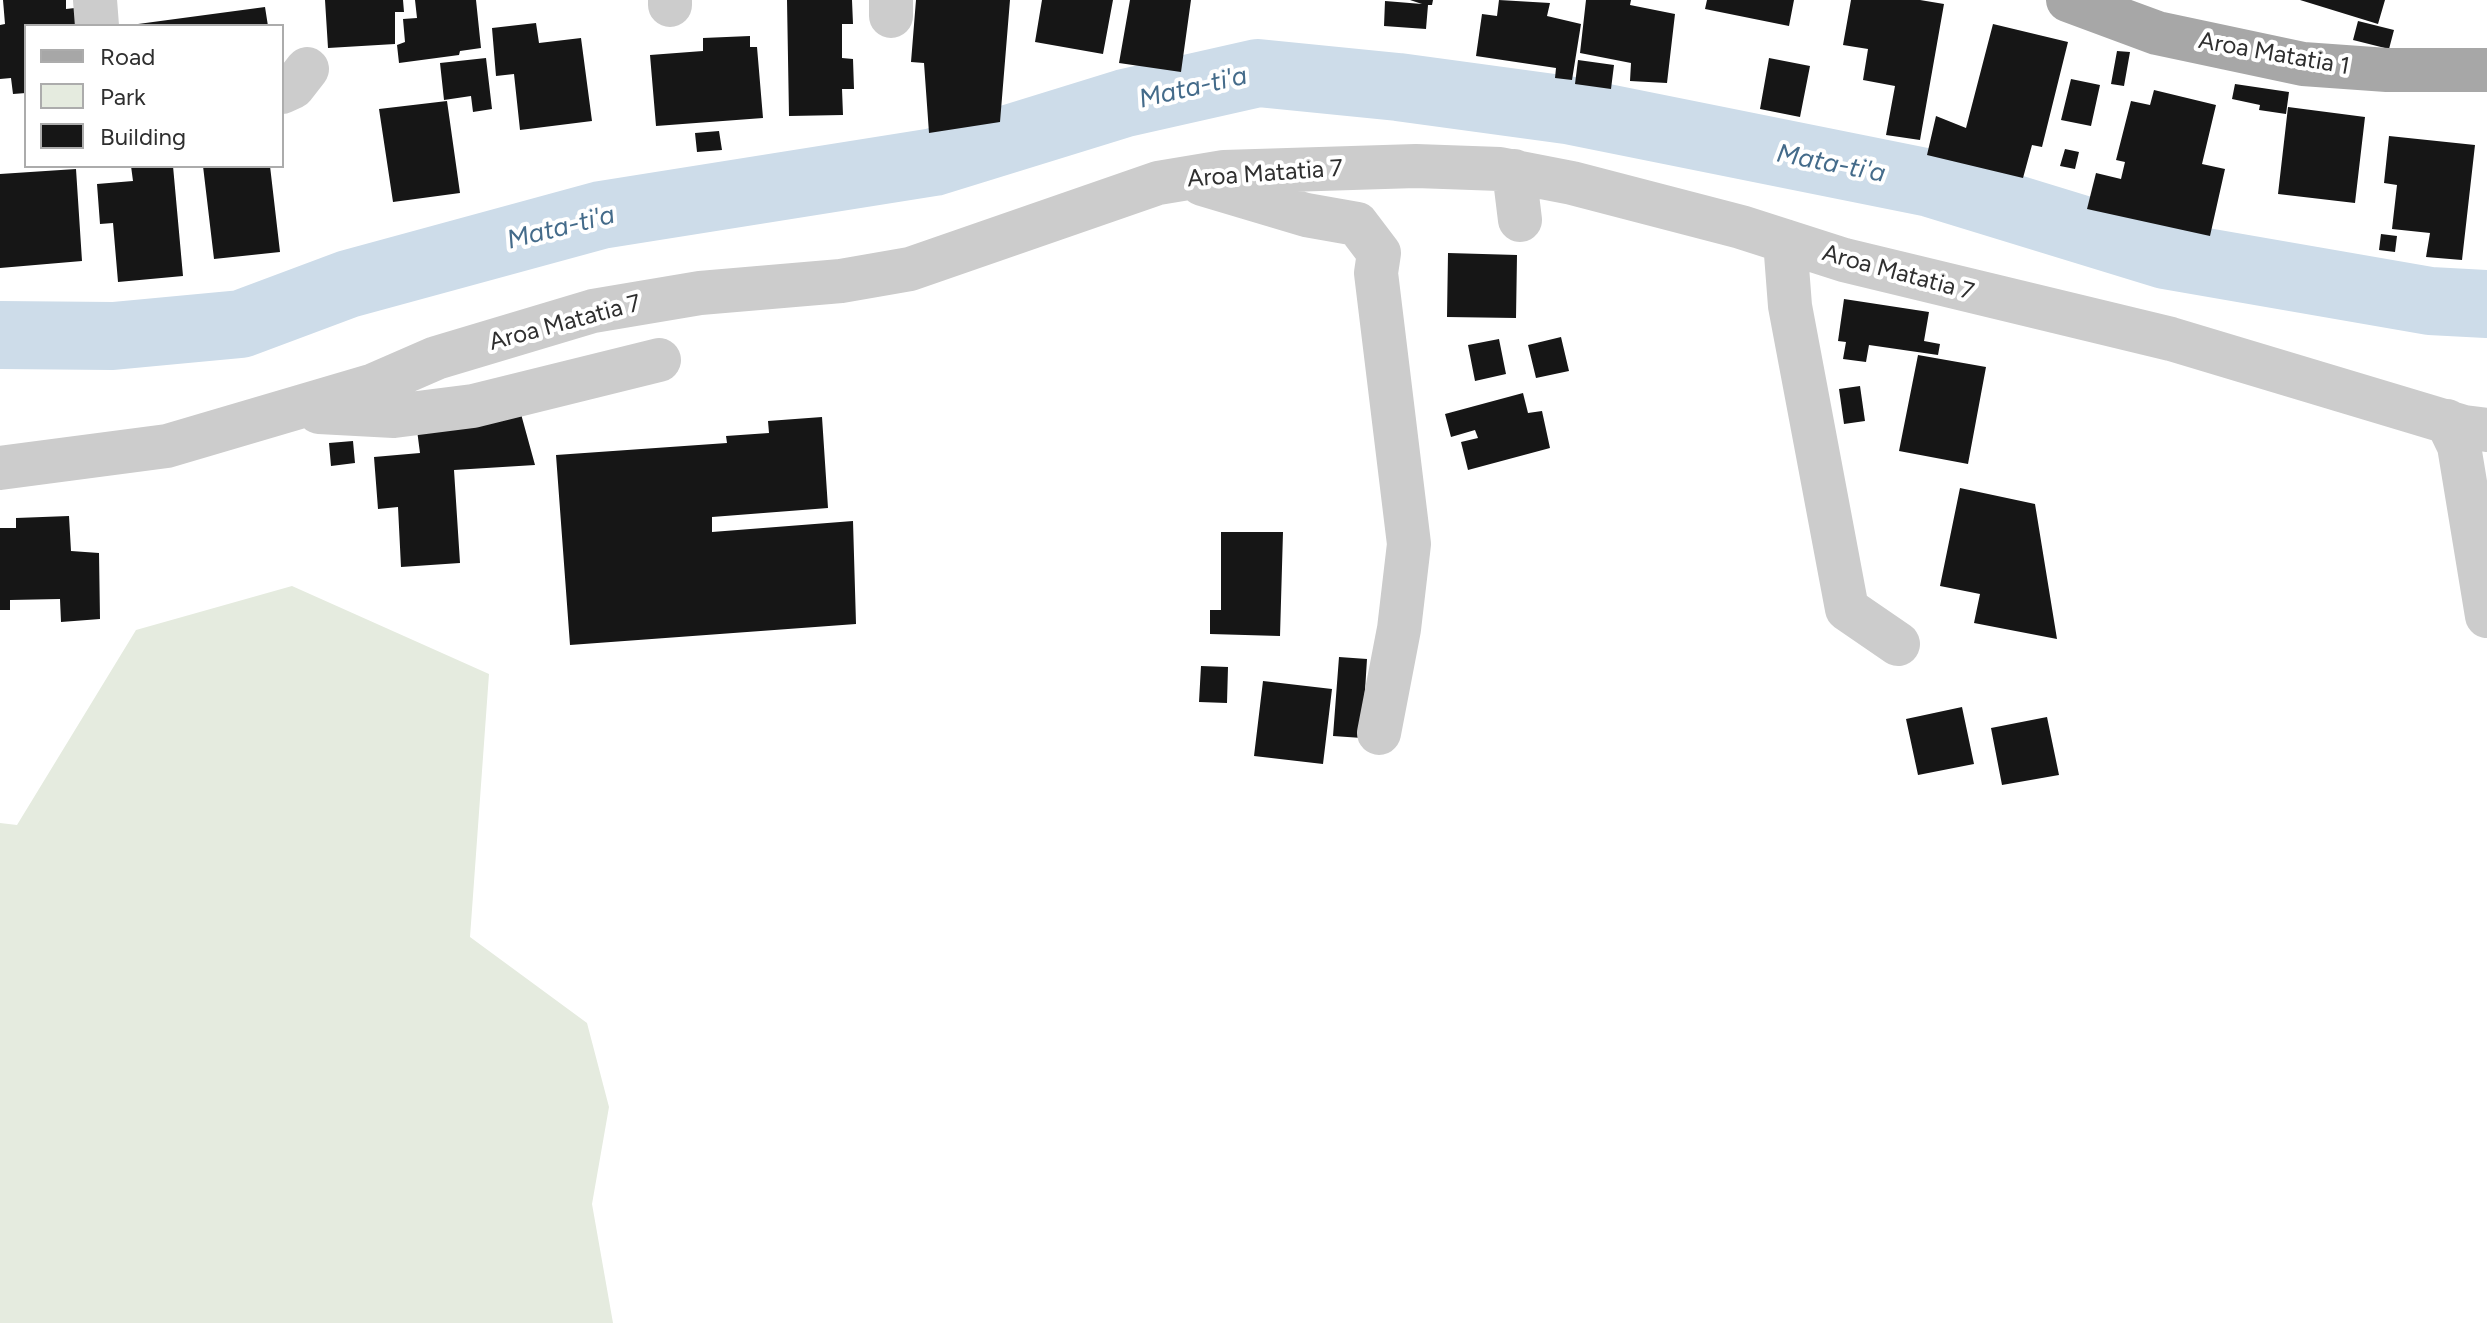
<!DOCTYPE html>
<style>
body{margin:0}
#map{position:relative;width:2487px;height:1323px;overflow:hidden;background:#fff;font-family:Figtree,sans-serif}
canvas{display:block}
.legend{position:absolute;left:24px;top:24px;width:260px;height:144px;box-sizing:border-box;background:#fff;border:2px solid #acacac;margin:0;padding:10px 14px;list-style:none;font-size:24px;color:#2f2f2f}
.legend li{display:flex;align-items:center;gap:16px;height:40px}
.legend b{width:40px;border:2px solid #acacac}
</style>
<div id="map">
<canvas width="2487" height="1323"></canvas>
<ul class="legend">
<li><b style="height:10px;background:#a7a7a7"></b>Road</li>
<li><b style="height:22px;background:#e5ebdf"></b>Park</li>
<li><b style="height:22px;background:#161616"></b>Building</li>
</ul>
</div>
<script>
const ctx = document.querySelector('canvas').getContext('2d');
ctx.lineJoin = 'round';
function paint(path, color) {
  ctx.fillStyle = color;
  ctx.fill(path, 'evenodd');
}
function poly(rows) {
  const path = new Path2D();
  for (const r of rows) {
    path.moveTo(r[0], r[1]);
    for (let i = 2; i < r.length; i += 2) path.lineTo(r[i], r[i + 1]);
  }
  return path;
}
function strokePath(path, color, width, dash) {
  ctx.strokeStyle = color;
  ctx.lineWidth = width;
  ctx.lineCap = dash ? 'butt' : 'round';
  ctx.setLineDash(dash || []);
  ctx.stroke(path);
}
function label(font, color, halo, rows, align = 'center') {
  ctx.font = font + ' Figtree,sans-serif';
  ctx.lineWidth = 8;
  ctx.setLineDash([]);
  ctx.textBaseline = 'middle';
  ctx.strokeStyle = halo;
  ctx.fillStyle = color;
  for (const [text, x, y, turn = 0] of rows) {
    ctx.save();
    ctx.translate(x, y);
    ctx.rotate((+turn || 0) * Math.PI / 180);
    ctx.textAlign = isNaN(turn) ? turn : align;
    if (halo) ctx.strokeText(text, 0, 0);
    ctx.fillText(text, 0, 0);
    ctx.restore();
  }
}
const green = poly([
 [292,586,489,674,470,937,587,1023,609,1107,592,1204,613,1323,0,1323,0,823,17,825,136,630]
]);
const river = poly([
 [0,335,113,336,241,324,348,284,601,215,934,162,1125,103,1258,73,1398,87,1567,110,1930,183,2165,255,2430,301,2487,304]
]);
const building = poly([
 [3,0,66,0,66,9,84,7,85,26,26,26,26,93,13,94,11,78,0,79,0,25,5,24],
 [325,0,403,0,404,12,395,12,395,44,328,48],
 [415,0,476,0,481,48,460,51,459,55,399,63,397,45,405,42,403,19,417,18],
 [787,0,852,0,853,24,842,24,842,58,853,59,854,89,842,89,843,115,789,116],
 [916,0,1010,0,1000,122,929,133,924,63,911,62],
 [1042,0,1113,0,1103,54,1035,42],
 [1130,0,1191,0,1181,72,1119,63],
 [1410,0,1433,0,1432,5,1428,5,1426,29,1384,26,1385,1,1422,4],
 [1499,0,1550,3,1547,16,1581,24,1572,80,1555,78,1556,68,1476,56,1482,14,1497,16],
 [1586,0,1631,0,1630,5,1675,14,1667,83,1630,81,1631,63,1580,53],
 [1707,0,1794,0,1789,26,1705,9],
 [1851,0,1920,0,1944,4,1920,140,1886,135,1895,86,1863,80,1868,49,1843,45],
 [2300,0,2385,0,2378,24],
 [265,7,268,26,138,26,138,24],
 [2358,21,2394,30,2389,49,2353,40],
 [536,23,539,43,581,38,592,121,520,130,514,74,496,76,492,28],
 [1993,24,2068,42,2042,147,2032,145,2023,178,1927,155,1936,116,1966,128],
 [750,36,750,47,757,47,763,118,656,126,650,55,703,51,703,38],
 [2117,51,2130,52,2124,86,2111,84],
 [486,58,492,109,473,112,471,96,444,100,440,63],
 [1769,58,1810,66,1800,117,1760,109],
 [1578,60,1614,65,1611,89,1575,84],
 [2071,79,2100,85,2091,126,2061,120],
 [2235,84,2289,92,2286,114,2259,110,2260,105,2232,99],
 [2154,90,2216,105,2202,164,2225,169,2210,236,2087,209,2096,173,2121,179,2125,162,2116,160,2131,101,2150,105],
 [447,101,460,193,393,202,379,109],
 [2288,107,2365,117,2355,203,2278,194],
 [719,131,722,150,697,152,695,133],
 [2389,136,2475,145,2462,260,2426,257,2430,233,2392,229,2397,185,2384,183],
 [2065,149,2079,152,2075,169,2060,166],
 [131,166,173,166,183,276,118,282,113,223,100,224,97,184,133,181],
 [203,166,270,166,280,252,214,259],
 [76,169,82,261,0,268,0,174],
 [2381,234,2397,236,2395,252,2379,250],
 [1448,253,1517,255,1516,318,1447,317],
 [1844,299,1929,312,1924,341,1940,344,1938,355,1869,345,1866,362,1843,359,1846,342,1838,341],
 [1561,337,1569,371,1536,378,1528,345],
 [1499,339,1506,374,1475,381,1468,345],
 [1918,355,1986,367,1968,464,1899,451],
 [1860,386,1865,421,1844,424,1839,389],
 [1523,393,1528,413,1542,411,1550,448,1468,470,1461,442,1478,438,1475,430,1451,437,1445,414],
 [521,414,535,465,454,470,460,563,401,567,398,507,378,509,374,457,420,453,417,430],
 [822,417,828,508,712,517,712,532,853,521,856,624,570,645,556,455,727,443,726,436,769,433,768,421],
 [353,441,355,463,331,466,329,443],
 [1960,488,2035,504,2057,639,1974,623,1980,594,1940,586],
 [69,516,71,551,99,553,100,619,61,622,60,599,10,600,10,610,0,610,0,528,16,528,16,518],
 [1221,532,1283,532,1280,636,1210,634,1210,610,1221,610],
 [1339,657,1367,659,1362,738,1333,736],
 [1201,666,1228,667,1227,703,1199,702],
 [1263,681,1332,689,1323,764,1254,756],
 [1962,707,1974,764,1918,775,1906,719],
 [2047,717,2059,775,2002,785,1991,728]
]);
const minor = poly([
 [95,0,97,26],
 [670,0,670,5],
 [891,16,891,0],
 [282,92,293,87,307,69],
 [1514,171,1520,220],
 [1202,184,1306,215,1357,224,1379,253,1376,273,1409,544,1399,629,1379,733],
 [1785,241,1790,306,1847,609,1898,644],
 [319,412,394,416,473,406,659,360],
 [2447,421,2459,446,2487,616],
 [0,468,167,446,374,385,436,358,593,311,700,293,841,281,910,269,1158,183,1224,172,1416,166,1500,169,1572,183,1741,227,1844,260,2171,339,2464,427,2487,430]
]);
const major = poly([
 [2068,0,2157,33,2303,64,2387,70,2487,70]
]);
const streetNames = [
 ["Aroa Matatia 1",2274,54,10],
 ["Aroa Matatia 7",1265,174,-4],
 ["Aroa Matatia 7",1898,273,15],
 ["Aroa Matatia 7",565,323,-15]
];
const waterNames = [
 ["Mata-ti'a",1193,88,-13],
 ["Mata-ti'a",1831,164,11],
 ["Mata-ti'a",561,228,-14]
];
paint(green, '#e5ebdf');
strokePath(river, '#cddce9', 68);
paint(building, '#161616');
strokePath(minor, '#ccc', 44);
strokePath(major, '#a7a7a7', 44);
label('24px', '#2f2f2f', '#fff', streetNames);
label('italic 26px', '#446b8a', '#fff', waterNames);
</script>
